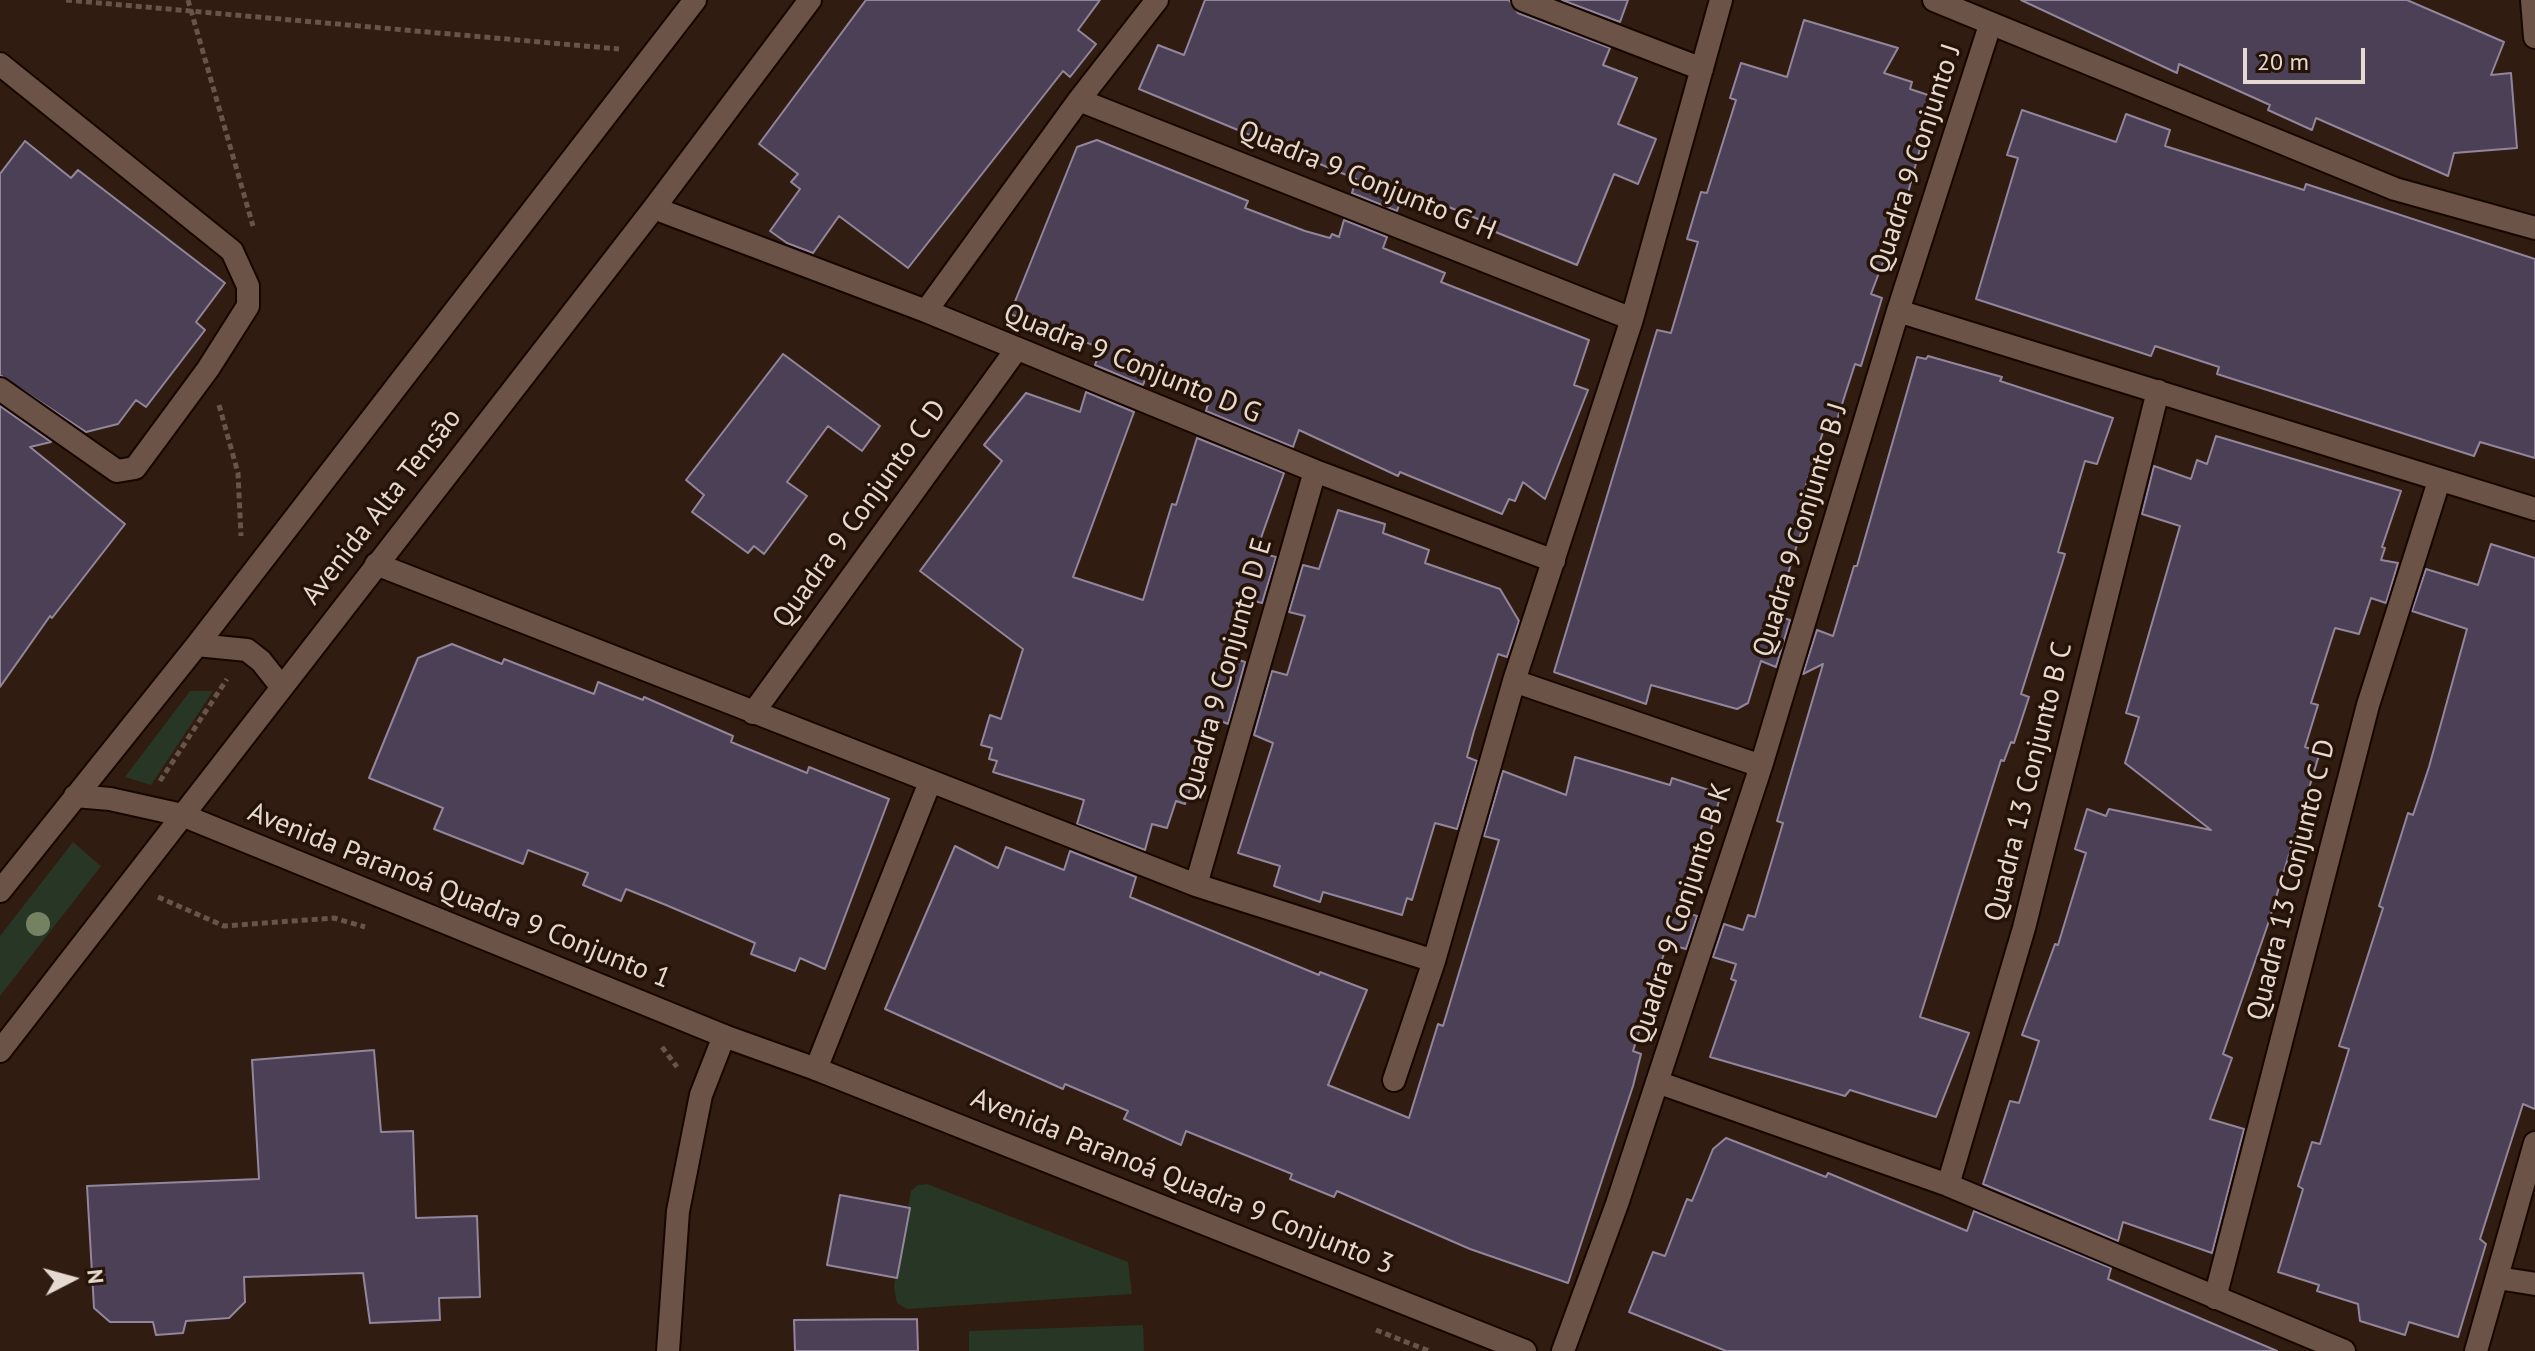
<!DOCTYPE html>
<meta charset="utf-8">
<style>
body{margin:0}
#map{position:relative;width:2535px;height:1351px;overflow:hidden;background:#301c10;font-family:"PT Sans",sans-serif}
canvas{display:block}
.north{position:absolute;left:32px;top:1239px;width:80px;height:80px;-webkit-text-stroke:6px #261307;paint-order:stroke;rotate:84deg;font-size:22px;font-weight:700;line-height:32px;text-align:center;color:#e6d9d1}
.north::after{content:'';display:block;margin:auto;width:28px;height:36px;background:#e6d9d1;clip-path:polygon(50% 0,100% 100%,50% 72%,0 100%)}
.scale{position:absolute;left:2243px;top:48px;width:122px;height:36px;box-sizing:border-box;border:4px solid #e6d9d1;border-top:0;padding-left:10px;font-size:24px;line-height:28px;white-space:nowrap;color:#e6d9d1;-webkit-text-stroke:6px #261307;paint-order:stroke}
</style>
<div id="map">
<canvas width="2535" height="1351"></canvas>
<div class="north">N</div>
<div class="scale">20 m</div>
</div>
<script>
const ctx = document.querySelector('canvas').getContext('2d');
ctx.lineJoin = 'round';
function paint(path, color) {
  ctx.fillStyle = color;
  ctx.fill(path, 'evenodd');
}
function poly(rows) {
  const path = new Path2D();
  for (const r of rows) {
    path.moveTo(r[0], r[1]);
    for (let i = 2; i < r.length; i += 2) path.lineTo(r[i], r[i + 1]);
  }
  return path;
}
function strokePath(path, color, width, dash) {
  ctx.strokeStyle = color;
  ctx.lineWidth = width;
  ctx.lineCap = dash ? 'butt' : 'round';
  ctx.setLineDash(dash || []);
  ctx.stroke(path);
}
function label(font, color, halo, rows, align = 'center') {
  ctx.font = font + ' "PT Sans",sans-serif';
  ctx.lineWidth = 7;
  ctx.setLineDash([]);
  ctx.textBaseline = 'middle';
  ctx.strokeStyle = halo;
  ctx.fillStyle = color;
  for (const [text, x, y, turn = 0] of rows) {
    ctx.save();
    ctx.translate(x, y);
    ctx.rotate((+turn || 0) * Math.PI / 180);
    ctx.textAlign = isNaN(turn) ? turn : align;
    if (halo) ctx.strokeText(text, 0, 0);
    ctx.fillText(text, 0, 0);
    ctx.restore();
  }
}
const green = poly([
 [190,691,213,691,151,785,125,777],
 [73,842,101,866,0,996,0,936],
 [927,1184,1128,1262,1132,1294,907,1309,897,1303,894,1287,911,1191,918,1185],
 [1143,1325,1144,1351,969,1351,969,1331]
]);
const building = poly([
 [866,0,1100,0,1078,30,1096,44,1070,77,1063,71,908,268,839,216,813,253,787,243,770,231,800,189,791,182,798,174,759,144,866,0],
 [1205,0,1509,0,1518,13,1610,48,1603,65,1637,78,1618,124,1656,139,1638,184,1614,174,1577,265,1493,231,1495,226,1405,189,1397,211,1352,193,1356,179,1139,89,1158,45,1184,55,1205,0],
 [1562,0,1628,0,1620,22,1562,0],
 [2021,0,2407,0,2504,42,2491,75,2511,73,2517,148,2454,153,2448,176,2316,118,2312,130,2268,110,2270,105,2179,64,2177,73,2021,0],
 [1804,20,1898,48,1884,73,1912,82,1910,89,1934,97,1905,204,1871,294,1882,298,1861,366,1855,364,1832,435,1823,432,1799,507,1808,510,1775,615,1790,620,1776,667,1761,661,1748,703,1737,709,1651,685,1646,704,1554,672,1657,330,1671,333,1698,242,1687,239,1701,192,1707,193,1736,100,1730,98,1741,63,1787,77,1804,20],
 [2022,110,2116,142,2126,114,2170,130,2165,146,2304,190,2306,184,2535,259,2535,458,2480,442,2474,456,2217,374,2219,367,2155,346,2151,356,1976,299,2018,158,2007,155,2022,110],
 [1097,140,1248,201,1245,208,1305,231,1330,238,1332,234,1339,237,1344,220,1387,237,1383,248,1445,273,1441,282,1589,340,1574,385,1588,390,1545,499,1523,482,1515,501,1509,499,1502,514,1400,472,1398,476,1299,430,1293,447,1206,411,1209,400,1147,375,1143,385,1095,365,1101,348,1010,314,1077,147,1097,140],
 [25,141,71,178,78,170,225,283,196,322,205,330,146,407,136,400,118,424,86,432,0,375,0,174,25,141],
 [783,354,880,426,862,451,828,426,787,482,807,496,764,554,754,546,748,553,692,512,704,495,686,480,783,354],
 [1928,356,2002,377,2000,381,2113,418,2097,464,2085,461,2058,552,2065,554,2021,694,2029,697,2014,743,2011,742,2004,761,2001,760,1920,1017,1969,1033,1936,1117,1850,1090,1845,1096,1710,1057,1736,981,1731,979,1736,964,1713,957,1724,924,1743,930,1748,915,1755,917,1783,823,1777,821,1823,664,1803,674,1817,630,1833,636,1854,566,1857,566,1917,357,1926,359,1928,356],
 [1086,392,1134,412,1073,577,1143,600,1172,504,1176,505,1197,438,1284,473,1256,552,1276,557,1262,603,1243,598,1230,657,1245,662,1228,724,1214,718,1185,804,1176,801,1167,828,1152,824,1145,850,1077,824,1084,800,993,772,997,761,989,759,992,748,981,745,990,715,1001,719,1023,649,920,571,1002,461,984,445,1026,393,1080,412,1086,392],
 [0,406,51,442,30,447,125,524,52,618,50,616,0,687,0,406],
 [2216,436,2401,491,2382,547,2385,548,2381,560,2398,563,2386,603,2371,598,2359,634,2335,628,2311,703,2318,705,2305,747,2320,752,2268,924,2223,1054,2232,1058,2210,1119,2244,1129,2212,1253,2123,1222,2118,1241,1983,1184,2010,1101,2019,1103,2039,1041,2022,1035,2055,944,2058,945,2086,853,2075,849,2087,809,2106,816,2109,809,2211,830,2125,763,2139,717,2126,713,2180,526,2142,514,2154,466,2191,479,2197,460,2207,464,2216,436],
 [1338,510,1385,524,1383,533,1429,550,1425,563,1500,589,1519,621,1507,657,1498,654,1474,731,1467,757,1477,761,1457,829,1435,823,1412,900,1407,898,1402,915,1323,892,1320,902,1274,886,1280,866,1238,853,1273,743,1254,735,1272,671,1287,675,1305,616,1289,612,1303,565,1319,569,1338,510],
 [2491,544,2535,558,2535,1109,2523,1104,2480,1239,2486,1244,2458,1337,2409,1322,2405,1335,2360,1321,2358,1304,2317,1291,2319,1285,2278,1272,2303,1189,2298,1186,2312,1142,2320,1144,2349,1049,2339,1046,2383,908,2379,906,2408,813,2413,815,2429,767,2467,629,2412,611,2426,569,2478,585,2491,544],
 [452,644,502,664,504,659,594,694,598,682,643,700,644,697,733,736,731,742,807,773,809,767,889,799,825,969,800,958,795,971,751,954,755,943,666,905,626,889,621,901,583,885,588,873,528,850,523,864,434,829,443,808,369,778,418,658,452,644],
 [1575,757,1670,785,1672,778,1721,794,1687,913,1697,916,1686,949,1667,944,1633,1051,1641,1054,1633,1086,1568,1283,1470,1249,1337,1191,1334,1197,1290,1179,1292,1174,1186,1131,1181,1145,1124,1119,1128,1111,1065,1084,1063,1089,885,1009,955,846,998,868,1006,847,1064,870,1070,851,1136,877,1130,897,1319,975,1320,972,1367,990,1328,1085,1409,1118,1438,1024,1443,1026,1499,840,1484,836,1503,771,1566,795,1575,757],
 [374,1050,381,1132,413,1131,416,1218,477,1216,480,1297,439,1298,440,1320,370,1323,363,1273,244,1277,245,1302,229,1318,186,1321,183,1333,156,1335,153,1322,110,1322,94,1308,87,1186,259,1179,252,1060,374,1050],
 [1726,1138,1826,1177,1828,1173,1967,1231,1974,1211,2111,1268,2108,1279,2277,1351,1726,1351,1629,1312,1653,1252,1665,1256,1687,1199,1692,1201,1713,1149,1726,1138],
 [840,1195,910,1208,897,1278,827,1265,840,1195],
 [917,1319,918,1351,795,1351,794,1320,917,1319]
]);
const path = poly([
 [66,0,619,49],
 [188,0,253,226],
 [219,405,238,473,241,536],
 [160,781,227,679],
 [158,897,224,926,334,918,365,927],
 [662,1047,677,1067],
 [1376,1330,1429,1351]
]);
const service = poly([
 [668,1351,678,1211,701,1095,724,1036]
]);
const minor = poly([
 [1523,0,1702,69],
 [1934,0,2395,189,2535,228],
 [2532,0,2535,37],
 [0,64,232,251,248,286,248,306,208,369,135,468,117,471,0,389],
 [1079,100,1632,319],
 [654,208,926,311,1315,471,1554,561],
 [926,311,1079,100,1157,0],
 [1898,311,2535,509],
 [376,564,1196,885,1434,961],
 [1514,681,1761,766],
 [753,713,1016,350],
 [1196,885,1315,471],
 [816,1069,930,782],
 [1394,1080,1434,961,1514,681,1632,319,1721,0],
 [1657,1082,1948,1185,2344,1351],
 [1948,1185,2024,928,2158,391],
 [2498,1278,2535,1284],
 [2215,1298,2368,705,2439,481],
 [1563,1351,1617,1204,1761,766,1898,311,1990,25],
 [2476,1351,2535,1143]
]);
const tertiary = poly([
 [197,645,247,650,261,661,280,685],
 [75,796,110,799,182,815,724,1036,816,1069,1525,1351],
 [0,891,197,645,695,0],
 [0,1051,654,208,810,0]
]);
const trees = [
 [38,924]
];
const streetNames = [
 ["Quadra 9 Conjunto J",1916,159,-72],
 ["Quadra 9 Conjunto G H",1367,181,22],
 ["Quadra 9 Conjunto D G",1132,364,22],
 ["Avenida Alta Tensão",382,507,-52],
 ["Quadra 9 Conjunto C D",860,514,-54],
 ["Quadra 9 Conjunto B J",1801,530,-73],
 ["Quadra 9 Conjunto D E",1226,670,-74],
 ["Quadra 13 Conjunto B C",2029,782,-76],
 ["Quadra 13 Conjunto C D",2292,880,-76],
 ["Avenida Paranoá Quadra 9 Conjunto 1",459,896,22],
 ["Quadra 9 Conjunto B K",1681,914,-72],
 ["Avenida Paranoá Quadra 9 Conjunto 3",1182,1182,22]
];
paint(green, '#283625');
paint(building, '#4b4055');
strokePath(building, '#92869d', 2);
strokePath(service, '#170600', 26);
strokePath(minor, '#170600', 26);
strokePath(tertiary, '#170600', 26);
strokePath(path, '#67554a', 5, [6, 4]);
strokePath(service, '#6b5447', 22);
strokePath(minor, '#6b5447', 22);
strokePath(tertiary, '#6b5447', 22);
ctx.fillStyle = '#758262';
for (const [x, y] of trees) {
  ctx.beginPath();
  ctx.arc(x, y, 12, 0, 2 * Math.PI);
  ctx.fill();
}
label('28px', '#e6d9d1', '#261307', streetNames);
</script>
